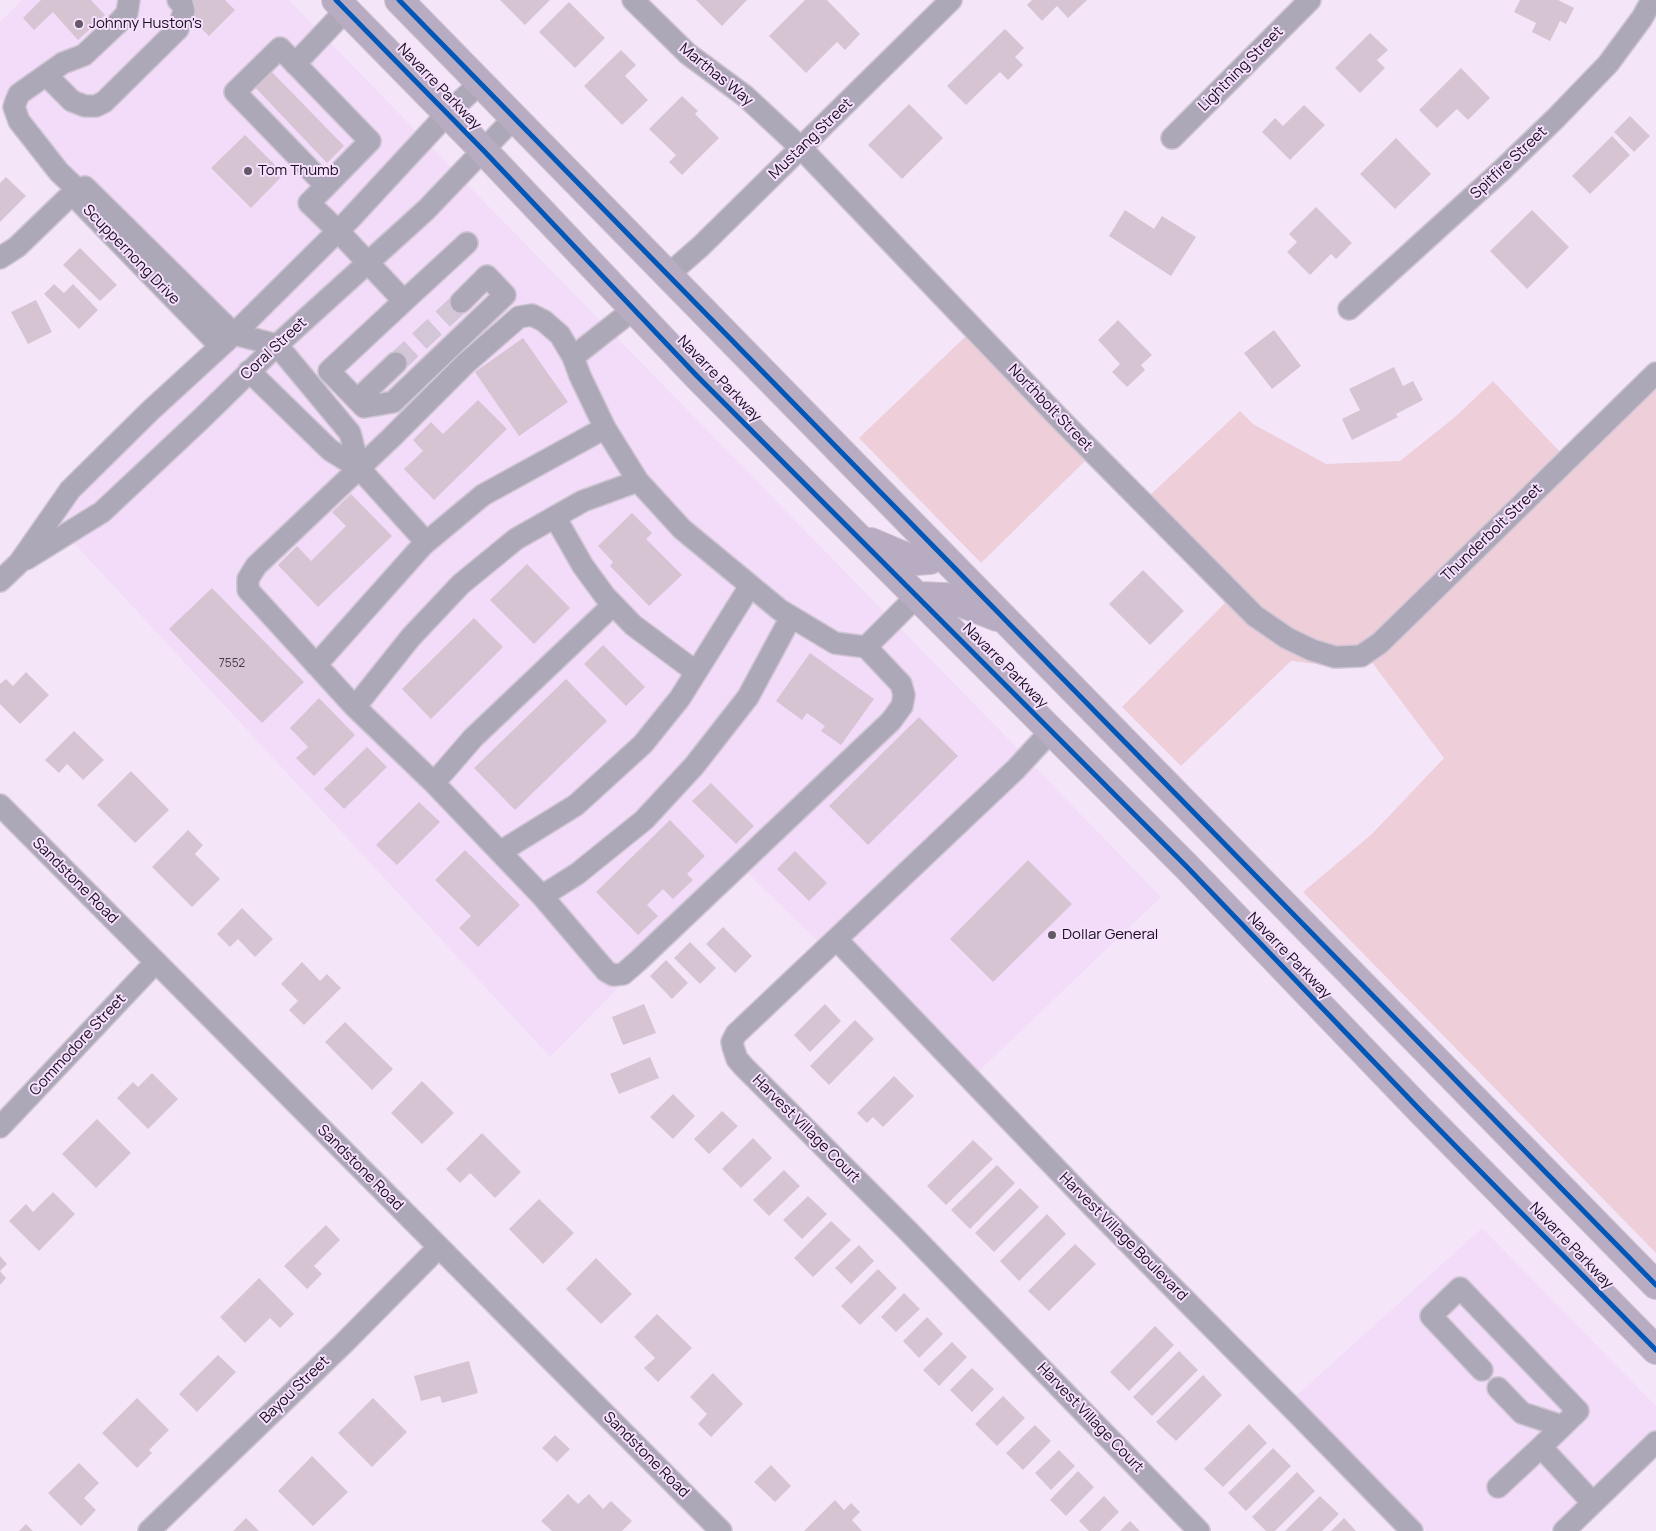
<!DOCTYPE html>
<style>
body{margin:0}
canvas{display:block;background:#f4e6f8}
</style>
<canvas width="1656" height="1531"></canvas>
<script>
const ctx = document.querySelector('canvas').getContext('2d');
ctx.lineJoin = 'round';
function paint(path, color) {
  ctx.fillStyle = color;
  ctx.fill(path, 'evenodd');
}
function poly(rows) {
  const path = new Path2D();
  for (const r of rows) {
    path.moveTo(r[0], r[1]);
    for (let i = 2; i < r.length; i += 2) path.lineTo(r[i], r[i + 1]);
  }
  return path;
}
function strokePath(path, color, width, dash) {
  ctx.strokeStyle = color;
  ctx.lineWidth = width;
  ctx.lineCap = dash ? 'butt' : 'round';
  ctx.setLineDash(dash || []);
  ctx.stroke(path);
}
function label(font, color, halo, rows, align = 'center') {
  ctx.font = font + ' Manrope,sans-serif';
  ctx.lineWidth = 4;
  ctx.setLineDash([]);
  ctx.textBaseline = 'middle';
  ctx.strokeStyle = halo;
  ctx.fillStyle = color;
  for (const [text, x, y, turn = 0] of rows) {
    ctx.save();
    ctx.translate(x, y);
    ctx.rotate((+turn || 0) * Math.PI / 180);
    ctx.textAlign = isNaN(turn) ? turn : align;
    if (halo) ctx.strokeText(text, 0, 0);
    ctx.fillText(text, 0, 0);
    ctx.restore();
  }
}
const built = poly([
 [22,0,289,0,417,132,343,214,235,319,93,180,88,177,80,177,78,175,76,176,0,98,0,22],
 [430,146,453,169,420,203,366,248,96,504,59,527,57,525,77,496],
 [466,183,1020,751,820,943,739,865,550,1057,72,541,267,366],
 [1033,765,1161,897,978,1072,851,940],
 [1482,1228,1656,1406,1656,1429,1551,1531,1426,1531,1296,1396]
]);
const green = poly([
 [966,336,1086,460,981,563,859,438],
 [1493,381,1561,453,1374,636,1358,646,1338,647,1317,640,1293,629,1262,608,1150,495,1240,411,1253,424,1326,464,1400,461,1455,417],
 [1656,386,1656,1253,1303,892,1372,834,1444,758,1371,661],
 [1223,599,1247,624,1281,647,1300,656,1300,657,1326,665,1291,661,1181,766,1122,707,1225,603]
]);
const building = poly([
 [41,0,91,0,105,15,78,40,53,12,34,30,23,18],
 [180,0,225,0,235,10,209,36,176,4],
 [500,0,550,0,525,25],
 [696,0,747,0,722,26],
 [805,0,827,0,860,34,845,50,837,42,806,73,769,36],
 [1032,0,1087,0,1068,18,1057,6,1042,21,1027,5],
 [1520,0,1558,0,1574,8,1566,24,1560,21,1550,41,1532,32,1536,23,1514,12],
 [569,2,605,38,575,68,539,32],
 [1005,29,1024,48,1015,57,1023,65,1008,80,1000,72,966,105,947,86],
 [1370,33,1388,50,1377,60,1385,68,1360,93,1335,68],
 [621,50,636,65,625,76,648,100,622,125,584,86],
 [268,68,344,146,327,163,252,84],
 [1461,68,1490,98,1468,120,1457,109,1437,128,1419,110],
 [682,96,698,111,695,114,719,138,682,175,669,162,676,155,649,129],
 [909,104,943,138,902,179,868,145],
 [1304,105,1325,125,1290,160,1262,132,1275,118,1283,126],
 [1630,116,1650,136,1634,152,1614,132],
 [245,135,284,174,251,208,211,168],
 [1612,136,1630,155,1590,194,1572,176],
 [1396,138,1431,174,1395,209,1360,174],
 [6,177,26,196,0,222,0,183],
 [1316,207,1352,243,1336,259,1331,254,1310,275,1287,252,1297,242,1289,234],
 [1125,210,1154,229,1162,216,1196,237,1171,276,1109,236],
 [1532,210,1569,247,1527,289,1490,251],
 [80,248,117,285,100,301,63,265],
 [54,284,64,293,73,284,98,310,79,329,44,294],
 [36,300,52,332,28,344,11,312],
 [1118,320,1152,355,1141,365,1145,370,1127,387,1112,372,1120,364,1098,340],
 [1274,330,1301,366,1272,389,1244,353],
 [523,338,568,402,519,436,475,372],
 [1394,367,1403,386,1413,381,1423,400,1396,414,1398,417,1352,440,1342,419,1360,410,1349,389],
 [478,400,507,429,434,500,404,469,423,451,413,440,431,422,443,434],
 [351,494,392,536,318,607,278,565,297,546,311,561,346,526,332,512],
 [632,513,652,533,646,539,682,575,649,606,610,566,613,562,598,546],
 [527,564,570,608,534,644,490,600],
 [1143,570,1184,611,1150,645,1109,604],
 [212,588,304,682,262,723,169,629],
 [474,618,503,647,431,719,402,689],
 [603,645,645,687,626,706,584,664],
 [810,653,874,699,841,745,821,731,825,726,807,713,802,720,776,701],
 [26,672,49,695,20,724,0,704,0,684,6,679,13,686],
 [566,679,607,721,515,810,474,768],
 [319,698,355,735,314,776,296,758,308,747,290,728],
 [919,717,958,756,868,845,829,806],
 [74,731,104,760,83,780,67,764,59,773,45,760],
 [367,747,387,767,344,809,324,789],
 [131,771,169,810,135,843,97,805],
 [711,783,754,826,736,844,692,801],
 [419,802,440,822,397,865,376,845],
 [670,820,705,856,687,874,693,880,673,899,663,889,647,905,658,916,638,935,596,892],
 [188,830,203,845,195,854,220,879,192,907,152,867],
 [465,850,520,905,478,947,459,928,471,916,435,880],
 [795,851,827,883,809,901,777,869],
 [1028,860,1072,904,993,982,950,939],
 [242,908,273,939,255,957,238,939,230,947,217,934],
 [723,927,752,956,735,973,706,944],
 [690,942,716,968,700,984,674,958],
 [666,960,688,983,672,999,650,976],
 [302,962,320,981,327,974,341,988,304,1025,289,1010,298,1001,281,984],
 [644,1004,656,1033,623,1045,612,1017],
 [825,1004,841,1021,810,1052,794,1035],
 [855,1020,874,1039,829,1085,810,1066],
 [345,1022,393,1069,372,1090,325,1042],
 [650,1057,659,1078,619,1094,610,1074],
 [152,1073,178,1099,148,1129,117,1098,133,1082,138,1087],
 [894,1076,914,1096,883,1127,873,1117,867,1123,857,1113],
 [422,1081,454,1113,422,1144,391,1113],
 [673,1094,695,1116,673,1139,650,1117],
 [722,1111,738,1126,709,1154,694,1139],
 [97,1119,131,1153,96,1188,62,1154],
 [482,1133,521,1172,495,1198,470,1173,460,1183,446,1169],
 [753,1138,772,1158,741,1188,722,1169],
 [973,1140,993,1159,946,1205,927,1186],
 [997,1165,1015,1183,970,1229,951,1210],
 [784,1170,800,1186,769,1216,753,1200],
 [1020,1188,1039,1207,994,1252,975,1233],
 [53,1192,75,1214,39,1251,9,1221,26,1204,33,1212],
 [808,1196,827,1214,802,1239,783,1220],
 [539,1199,574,1233,543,1264,509,1229],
 [1047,1214,1066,1234,1019,1281,1000,1261],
 [831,1221,851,1240,813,1277,794,1258],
 [326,1225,340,1240,314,1266,322,1274,307,1289,284,1266],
 [1075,1244,1096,1264,1049,1311,1028,1291],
 [859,1245,874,1261,851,1284,835,1268],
 [0,1256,7,1264,0,1271],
 [596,1258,632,1294,601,1324,566,1289],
 [878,1269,897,1288,860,1325,841,1306],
 [0,1271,6,1278,0,1285],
 [259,1278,294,1314,280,1328,270,1318,245,1343,220,1317],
 [904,1293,920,1309,896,1332,881,1317],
 [657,1314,692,1348,658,1382,644,1368,655,1358,634,1337],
 [927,1317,943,1334,919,1358,903,1341],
 [1155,1326,1174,1345,1129,1391,1110,1372],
 [952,1342,967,1357,939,1386,923,1370],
 [1179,1351,1198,1370,1152,1416,1133,1397],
 [218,1355,236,1372,197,1412,179,1394],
 [469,1361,478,1393,442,1403,440,1396,421,1401,414,1376],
 [972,1368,994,1389,972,1412,950,1390],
 [713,1373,743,1404,711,1437,698,1424,707,1414,690,1397],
 [1203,1375,1222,1395,1176,1441,1156,1422],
 [1003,1396,1025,1418,997,1446,975,1424],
 [137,1398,169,1430,149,1450,152,1453,137,1468,102,1433],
 [373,1398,407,1432,372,1467,338,1433],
 [1249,1424,1267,1443,1223,1487,1204,1469],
 [1035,1425,1051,1441,1023,1470,1006,1453],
 [555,1435,570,1449,557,1462,542,1448],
 [1273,1448,1291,1466,1246,1511,1228,1493],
 [1059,1450,1075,1466,1051,1490,1035,1473],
 [312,1456,348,1492,313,1526,278,1491],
 [79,1463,99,1483,84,1498,96,1510,81,1526,48,1493],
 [771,1465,791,1486,775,1502,754,1482],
 [1078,1471,1094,1487,1066,1516,1050,1500],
 [1297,1472,1315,1491,1275,1531,1266,1531,1252,1517],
 [568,1494,578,1504,589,1494,603,1509,611,1501,632,1521,622,1531,552,1531,541,1521],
 [1104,1496,1119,1512,1100,1531,1089,1531,1079,1521],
 [1320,1496,1339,1514,1322,1531,1285,1531],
 [835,1500,844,1510,851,1503,860,1512,852,1520,862,1531,804,1531],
 [246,1518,259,1531,233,1531],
 [1344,1518,1356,1531,1331,1531],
 [1130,1521,1140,1531,1120,1531],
 [26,1524,33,1531,19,1531]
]);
const minorTunnel = poly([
 [396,363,461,302]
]);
const minor = poly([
 [633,0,688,54,745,96,801,148,1059,418,1255,616,1287,638,1312,650,1335,657,1361,656,1380,643,1656,373],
 [295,64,346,10],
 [46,75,72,101,85,106,96,106,104,102,178,29,184,11,182,4,178,0],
 [1172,138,1310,0],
 [326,186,235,92,280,48,370,141,326,186,309,203,338,231,404,301,329,371,364,407,393,402,505,295,487,276,461,302],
 [77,189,85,187,234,334,277,345,350,433,359,468],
 [77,189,59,172,19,121,14,107,16,101,19,94,63,63,84,55,120,21,127,13,129,0],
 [77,189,75,196,77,199,220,346],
 [0,258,17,247,77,189],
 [668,275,701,246,951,0],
 [404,301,467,243],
 [634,309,573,357,560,335,544,321,532,315,519,317,465,364,392,437,256,566,248,579,248,590,353,705,434,783,542,896,606,971,613,975,623,974,638,961,891,721,902,706,904,695,901,684,866,647,917,596],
 [1349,309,1502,170,1556,118,1608,64,1642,18,1652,0],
 [573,357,580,376,605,428,638,481,682,529,780,610,835,643,866,647],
 [249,371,330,450,359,468,426,542],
 [357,400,396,363],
 [555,517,583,566,605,596,633,625,696,672],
 [26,559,102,512,200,420,277,345,426,210,514,118],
 [0,581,19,563,70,490,150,411,234,334,349,220,448,113,480,83],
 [316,665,423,545,483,495,605,428],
 [355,707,411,637,461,584,516,539,583,501,638,481],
 [1051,731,1016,769,736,1034,732,1042,733,1047,737,1059,744,1067,908,1231,1199,1531],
 [434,783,473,738,613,605],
 [0,805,721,1531],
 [500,852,576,805,643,744,680,698,750,586],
 [542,896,577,874,644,820,694,766,748,697,791,617],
 [837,940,1093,1207,1296,1412,1412,1531],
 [0,1127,155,963],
 [1482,1370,1431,1316,1460,1288,1578,1411,1541,1447],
 [1498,1388,1522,1413,1562,1426],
 [1498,1487,1541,1447,1593,1503],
 [149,1531,344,1343,439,1247],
 [1564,1531,1656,1442]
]);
const highway = poly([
 [336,0,484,151,697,376,1187,867,1421,1111,1656,1350],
 [399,0,1656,1285],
 [871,542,916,561,930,560,941,554],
 [917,596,946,597,997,617]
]);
const cycleway = poly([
 [336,0,484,151,697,376,1187,867,1421,1111,1656,1350],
 [399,0,1656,1285]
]);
const markers = [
 [79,24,5,"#645a67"],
 [248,171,5,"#645a67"],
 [1052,935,5,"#645a67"]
];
const numberNames = [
 ["7552",232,664]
];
const poiNames = [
 ["Johnny Huston's",89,24],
 ["Tom Thumb",258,171],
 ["Dollar General",1062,935]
];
const streetNames = [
 ["Lightning Street",1241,69,-45],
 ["Marthas Way",716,75,39],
 ["Navarre Parkway",439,87,46],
 ["Mustang Street",811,139,-44],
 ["Spitfire Street",1509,163,-43],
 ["Scuppernong Drive",131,255,46],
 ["Coral Street",274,349,-43],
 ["Navarre Parkway",719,379,46],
 ["Northbolt Street",1050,408,46],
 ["Thunderbolt Street",1492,533,-44],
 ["Navarre Parkway",1005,666,45],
 ["Sandstone Road",75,881,45],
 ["Navarre Parkway",1289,956,46],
 ["Commodore Street",78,1045,-47],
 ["Harvest Village Court",806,1129,45],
 ["Sandstone Road",360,1168,45],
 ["Harvest Village Boulevard",1123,1237,45],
 ["Navarre Parkway",1571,1246,46],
 ["Bayou Street",295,1390,-44],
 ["Harvest Village Court",1090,1418,46],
 ["Sandstone Road",646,1455,45]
];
paint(built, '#f2dcf9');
paint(green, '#edced9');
paint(building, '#d6c4d3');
strokePath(minorTunnel, '#d3c6d7', 21, [21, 11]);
strokePath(minor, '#d0c5d3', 24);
strokePath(highway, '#d0c5d3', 30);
strokePath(minor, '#ada8b8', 21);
strokePath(highway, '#b7acc1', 28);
strokePath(cycleway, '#0057b8', 5);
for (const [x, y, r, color] of markers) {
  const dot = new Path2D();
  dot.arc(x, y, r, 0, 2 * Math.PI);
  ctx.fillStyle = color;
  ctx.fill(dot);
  strokePath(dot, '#f7dfff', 2);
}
label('12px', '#463c48', null, numberNames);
label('15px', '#160e19', '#f7dfff', poiNames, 'left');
label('15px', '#160e19', '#f7dfff', streetNames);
</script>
